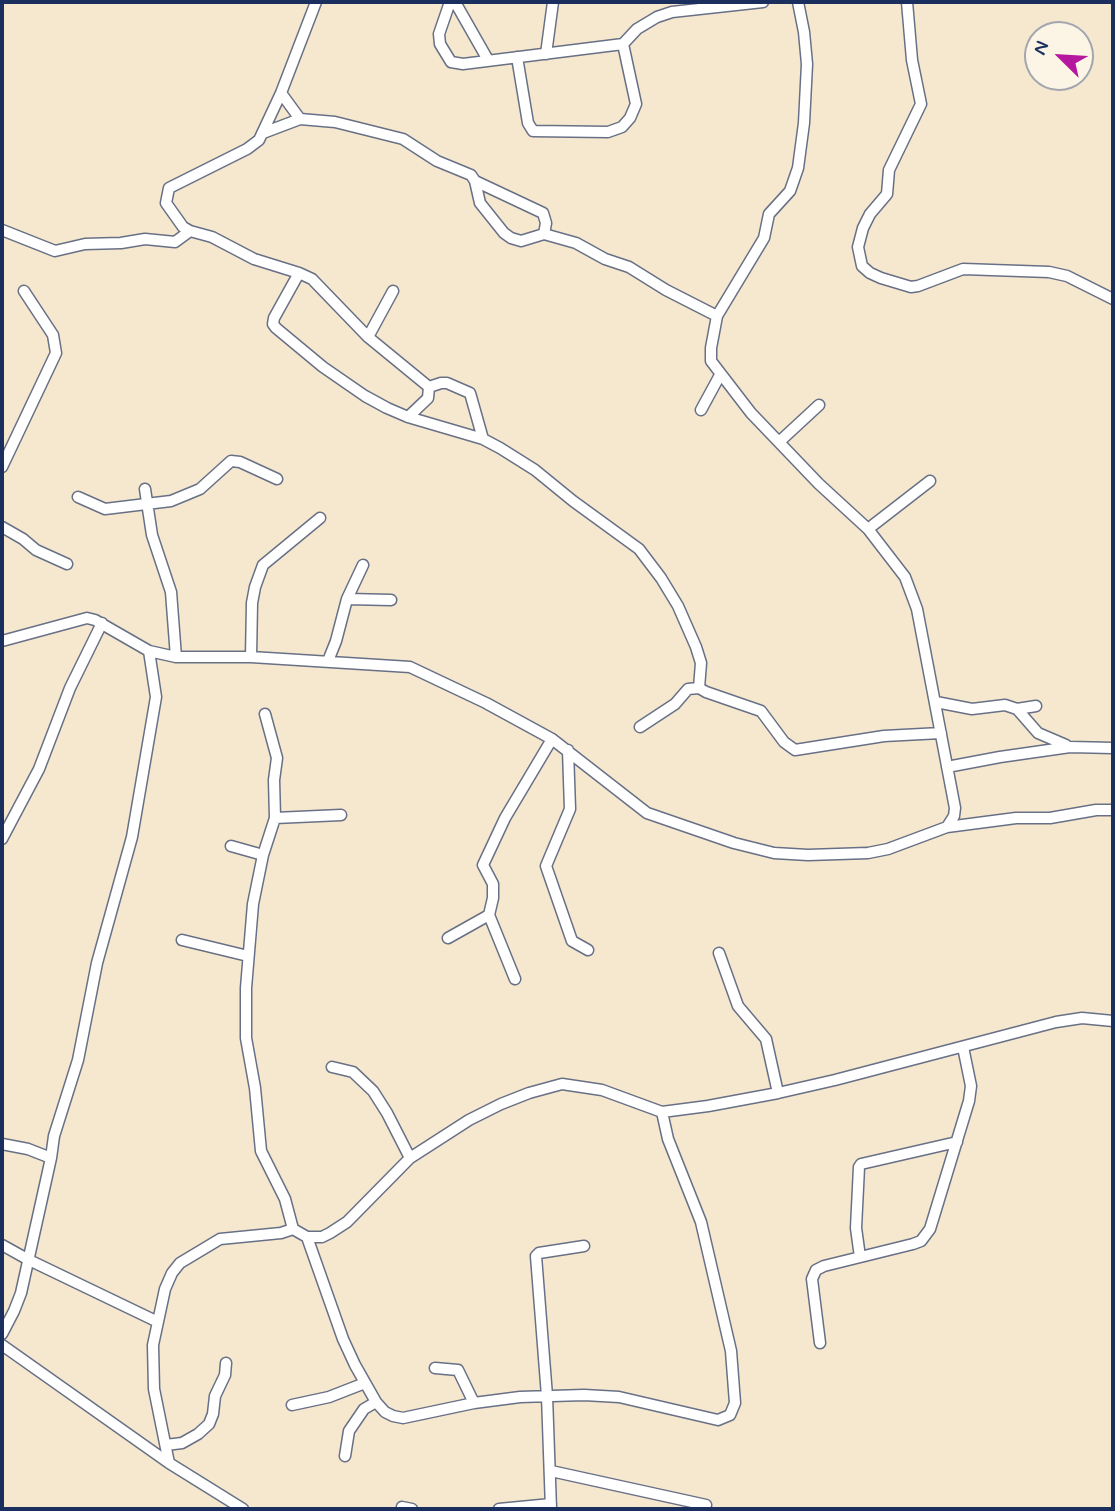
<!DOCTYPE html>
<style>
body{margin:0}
#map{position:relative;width:1115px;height:1511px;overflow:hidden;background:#f6e8cf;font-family:Mynerve,sans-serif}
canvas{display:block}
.frame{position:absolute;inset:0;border:4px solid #1b2f5e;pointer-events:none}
.north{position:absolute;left:1024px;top:21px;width:70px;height:70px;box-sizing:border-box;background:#fcf5e5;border:2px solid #a2a6af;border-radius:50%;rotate:294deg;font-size:19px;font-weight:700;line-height:28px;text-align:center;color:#1b2f5e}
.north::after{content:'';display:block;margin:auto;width:24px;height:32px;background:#b5179e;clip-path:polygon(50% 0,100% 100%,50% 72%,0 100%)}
</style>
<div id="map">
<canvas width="1115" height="1511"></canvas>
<div class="frame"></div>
<div class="north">N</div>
</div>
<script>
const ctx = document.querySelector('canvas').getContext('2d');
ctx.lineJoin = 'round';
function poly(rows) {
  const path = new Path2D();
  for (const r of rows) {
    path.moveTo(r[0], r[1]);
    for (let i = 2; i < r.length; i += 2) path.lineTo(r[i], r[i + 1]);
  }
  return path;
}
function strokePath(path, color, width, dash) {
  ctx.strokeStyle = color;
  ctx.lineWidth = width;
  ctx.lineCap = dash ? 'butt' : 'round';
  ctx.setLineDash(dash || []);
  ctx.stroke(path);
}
const minor = poly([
 [316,2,281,93,259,140,247,149,169,188,166,203,183,227,190,231,212,237,254,259,299,273,312,279,368,337,429,387,428,398,408,417],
 [450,2,439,34,440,44,451,62,463,64,623,44,637,29,657,17,672,12,763,2],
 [455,2,488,60],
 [907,2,912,60,921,104,889,170,887,194,870,214,863,228,858,247,862,266,870,273,881,278,911,287,918,286,963,269,1049,272,1067,276,1113,299],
 [546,54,553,2],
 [517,57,528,123,533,131,608,132,622,127,630,118,636,104,623,44],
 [281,93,300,119],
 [263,133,300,119,335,122,403,139,437,161,471,175,475,181,543,213,546,223,544,234],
 [475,181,480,203,504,233,511,238,521,241,544,234,576,243,605,259,629,267,666,290,717,316],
 [2,230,55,251,85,244,121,243,145,239,175,242,190,231],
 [299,273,274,318,273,324,276,328,323,367,365,396,387,408,408,417,483,439,500,448,535,470,573,501,639,549,661,578,678,606,696,647,701,663,699,688],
 [368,337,393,291],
 [429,387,441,383,447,383,470,393,483,439],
 [701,410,720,375],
 [779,442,819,405],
 [2,467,56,353,53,335,24,291],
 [145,489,152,535,171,592,176,657],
 [78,497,105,509,171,501,200,489,231,461,240,462,277,479],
 [2,527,23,539,36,550,67,564],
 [868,529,930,481],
 [347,599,391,600],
 [2,641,87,618,95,620,149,651,156,697,132,837,97,963,78,1060,54,1136,51,1158,21,1293,14,1311,2,1334],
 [149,651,176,657,251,657,410,667,486,703,552,739,647,813,734,843,774,853,808,855,868,853,888,849,947,827,954,816,955,808,917,609,905,577,868,529,819,484,751,413,711,361,711,348,717,316,764,238,769,214,790,191,798,168,804,123,807,64,804,32,798,2],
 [251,657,252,603,255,587,263,565,320,518],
 [328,661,336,641,347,599,363,565],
 [936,702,972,709,1005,705,1017,709,1036,706],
 [1017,709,1038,733,1066,745],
 [265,714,277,758,274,780,275,818,263,855,253,904,246,988,246,1038,255,1088,261,1151,285,1199,293,1229],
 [640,727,675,704,688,689,699,688,706,692,761,711,784,742,795,750,884,736,941,733],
 [568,750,570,809,546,866,572,941,588,950],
 [947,767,1000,757,1070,747,1113,748],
 [275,818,341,815],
 [947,827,1016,818,1050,818,1096,810,1113,810],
 [2,839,39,769,70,688,102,623],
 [231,846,263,855],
 [448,938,489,915],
 [182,940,248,956],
 [719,953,738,1006,766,1039,778,1093],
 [515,979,489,915,493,898,493,884,483,865,505,818,552,739],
 [332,1067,353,1072,373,1091,387,1113,410,1158],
 [2,1144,28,1149,51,1158],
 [307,1237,343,1339,355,1365,376,1402,385,1412,393,1416,403,1418,474,1403,520,1397,584,1395,619,1397,718,1420,730,1415,735,1403,731,1351,701,1222,668,1139,662,1112],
 [2,1245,29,1260,158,1322],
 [860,1257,856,1228,859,1167,861,1164,957,1142],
 [820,1343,812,1279,816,1270,824,1266,913,1244,921,1241,930,1229,969,1101,971,1086,963,1047],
 [2,1345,169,1463,243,1509],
 [435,1368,458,1370,474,1403],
 [292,1405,329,1397,365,1383],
 [166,1445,182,1443,198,1434,209,1424,213,1414,215,1396,225,1375,226,1363],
 [345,1456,349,1431,364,1409,376,1402],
 [169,1463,154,1389,153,1345,165,1289,172,1273,180,1263,220,1239,281,1233,293,1229,307,1237,322,1237,330,1233,347,1222,410,1158,469,1120,501,1104,529,1093,562,1084,602,1090,662,1112,708,1106,778,1093,835,1080,1056,1022,1082,1018,1113,1021],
 [551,1471,706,1505],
 [402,1507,412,1509],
 [499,1509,551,1504],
 [551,1509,547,1396,536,1256,539,1253,584,1246]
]);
strokePath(minor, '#687086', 13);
strokePath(minor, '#fff', 10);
</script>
